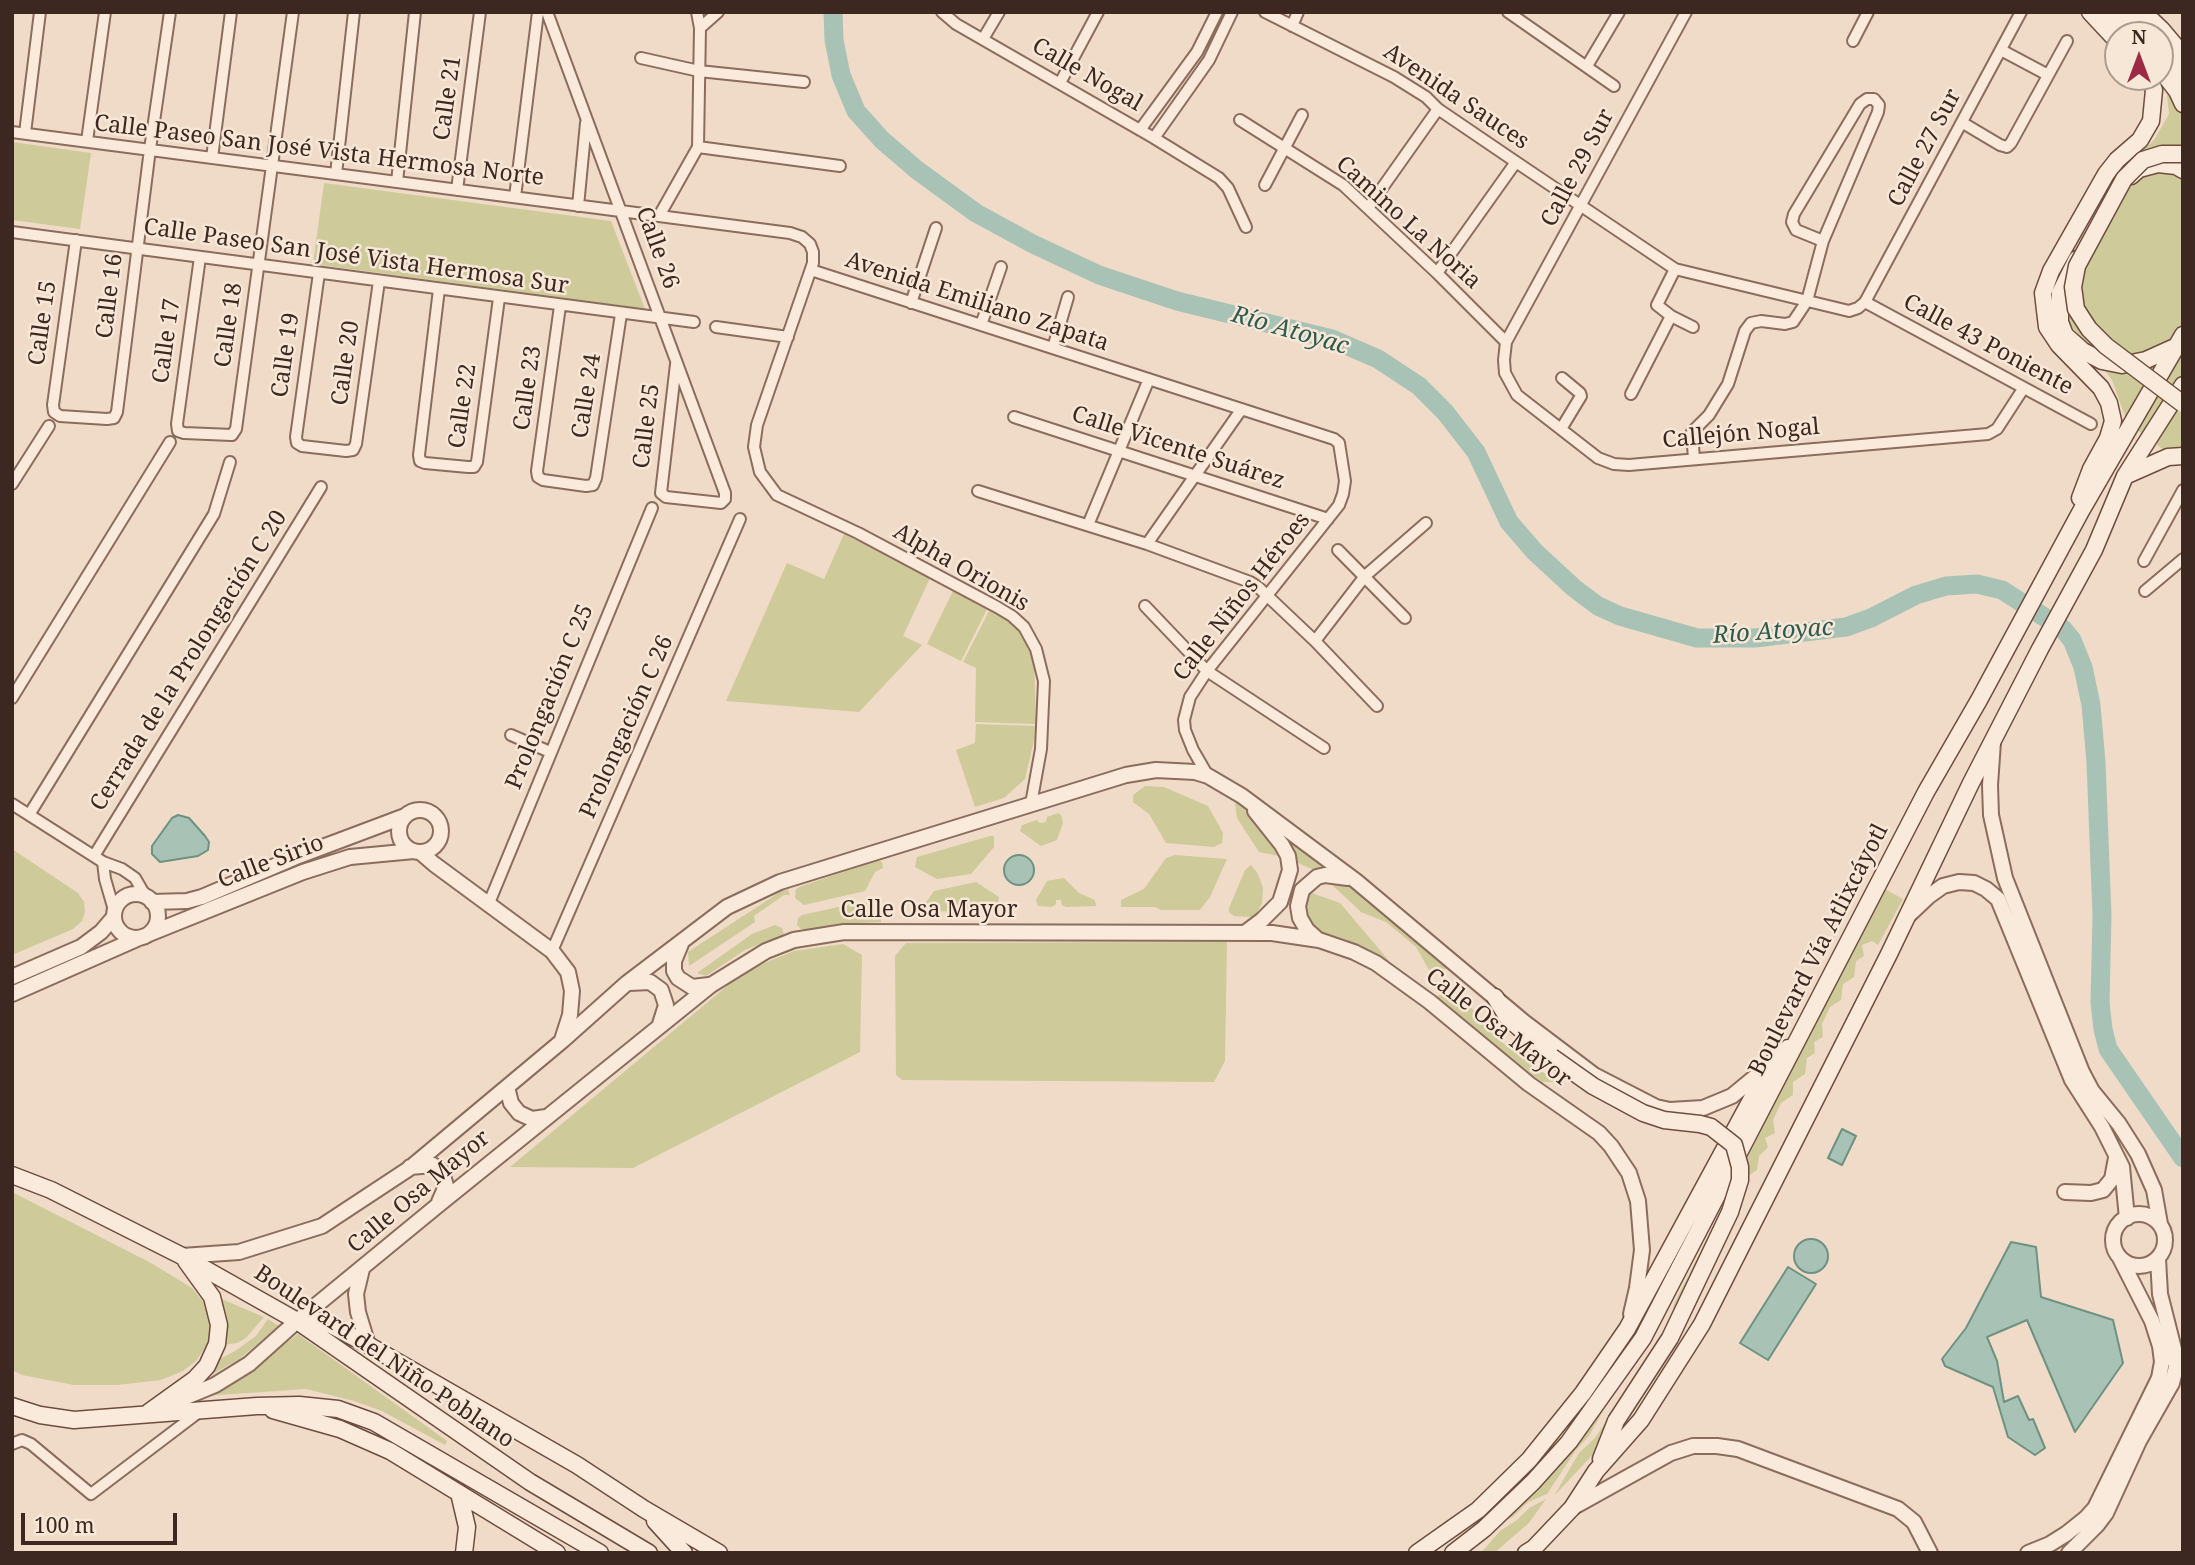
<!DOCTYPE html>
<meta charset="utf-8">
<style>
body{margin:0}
#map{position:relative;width:2195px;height:1565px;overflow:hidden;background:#efdbc7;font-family:"Noto Serif",serif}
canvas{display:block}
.frame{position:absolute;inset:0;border:14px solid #3c2820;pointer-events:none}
.north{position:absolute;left:2104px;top:21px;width:70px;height:70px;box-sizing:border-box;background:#f7e7d7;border:2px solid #ac9b8e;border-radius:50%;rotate:0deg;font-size:19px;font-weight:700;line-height:28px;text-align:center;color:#3c2820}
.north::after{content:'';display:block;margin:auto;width:24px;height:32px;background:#9c2a42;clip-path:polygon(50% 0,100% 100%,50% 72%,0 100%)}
.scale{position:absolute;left:21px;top:1513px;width:156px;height:32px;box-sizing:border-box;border:4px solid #3c2820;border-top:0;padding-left:9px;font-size:21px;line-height:24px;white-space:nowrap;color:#3c2820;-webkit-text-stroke:5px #f7e7d7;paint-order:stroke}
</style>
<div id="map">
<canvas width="2195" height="1565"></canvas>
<div class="frame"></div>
<div class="north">N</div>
<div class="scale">100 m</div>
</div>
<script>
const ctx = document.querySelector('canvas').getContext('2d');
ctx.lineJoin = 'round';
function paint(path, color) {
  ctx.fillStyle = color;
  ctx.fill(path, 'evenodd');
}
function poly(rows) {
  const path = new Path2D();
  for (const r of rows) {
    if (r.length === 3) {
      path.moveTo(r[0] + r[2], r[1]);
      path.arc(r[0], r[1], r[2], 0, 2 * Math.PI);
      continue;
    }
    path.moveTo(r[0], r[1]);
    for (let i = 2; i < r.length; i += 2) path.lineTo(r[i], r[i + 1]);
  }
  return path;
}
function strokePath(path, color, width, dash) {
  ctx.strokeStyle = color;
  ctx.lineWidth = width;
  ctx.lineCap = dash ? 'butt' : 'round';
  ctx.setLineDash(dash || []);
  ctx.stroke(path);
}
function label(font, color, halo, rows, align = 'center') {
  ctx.font = font + ' "Noto Serif",serif';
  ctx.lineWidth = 5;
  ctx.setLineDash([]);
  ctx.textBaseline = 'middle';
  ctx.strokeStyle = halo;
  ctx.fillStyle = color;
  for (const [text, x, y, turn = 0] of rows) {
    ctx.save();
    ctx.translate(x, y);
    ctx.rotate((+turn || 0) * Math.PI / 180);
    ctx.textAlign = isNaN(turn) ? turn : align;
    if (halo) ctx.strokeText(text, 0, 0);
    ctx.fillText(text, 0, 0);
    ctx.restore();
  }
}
const green = poly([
 [2166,85,2178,100,2183,119,2183,453,2169,454,2127,422,2112,380,2071,325,2063,280,2127,165,2154,140,2169,114],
 [12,142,91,153,80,229,12,220],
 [324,183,611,221,645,309,313,264],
 [844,534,930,578,903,636,922,645,859,712,726,701,787,563,824,579],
 [953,591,987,609,961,661,927,644],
 [989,611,1008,621,1020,632,1034,658,1036,724,975,722,976,668,963,662],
 [976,724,1036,726,1036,732,1025,779,1004,798,975,807,956,750,975,743],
 [1145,786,1164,787,1208,806,1223,833,1222,843,1214,847,1166,843,1149,814,1133,802,1133,795],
 [1234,794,1261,813,1322,865,1314,870,1284,857,1259,852,1237,818],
 [1058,813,1061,815,1063,823,1057,840,1041,846,1020,831,1022,825,1037,820,1040,823,1046,822,1047,817],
 [990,836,994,836,994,847,971,874,937,879,915,867,917,857],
 [12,849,78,893,84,902,85,912,82,921,73,929,12,955],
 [1175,855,1227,859,1210,897,1200,910,1161,910,1155,907,1121,907,1121,900,1144,889,1166,858],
 [877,860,882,862,883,868,875,872,865,891,804,905,795,898,796,889,802,886],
 [1251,865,1258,874,1263,888,1262,903,1257,913,1251,917,1234,916,1229,912,1229,908,1245,870],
 [1064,878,1079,893,1095,900,1096,906,1066,907,1062,905,1061,900,1056,900,1056,904,1052,907,1038,906,1036,900,1047,881],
 [1327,880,1344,880,1451,967,1438,971,1429,970,1416,947,1386,922,1361,912],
 [976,882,999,897,998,908,977,907,977,912,920,911,934,891],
 [1883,888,1903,899,1878,945,1872,941,1862,945,1864,956,1856,961,1854,977,1843,984,1841,1000,1830,1007,1822,1024,1823,1037,1814,1042,1815,1053,1807,1058,1805,1074,1793,1082,1793,1095,1781,1103,1773,1120,1775,1133,1765,1138,1768,1147,1759,1156,1757,1170,1747,1177,1746,1193,1733,1200,1742,1206,1683,1323,1671,1321,1674,1304],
 [788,889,790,895,784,895,754,916,755,922,689,966,688,952,780,892],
 [1309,892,1340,903,1390,962,1344,939,1309,928,1304,916,1306,893],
 [861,902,868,903,882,914,881,922,836,924,806,930,801,929,797,925,798,918,802,915],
 [775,925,782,928,784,935,745,950,706,976,697,973,752,934],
 [1227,942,1225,1061,1214,1082,902,1080,896,1075,895,956,906,943],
 [843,944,862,955,860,1052,633,1168,510,1167,745,971,794,951],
 [1448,994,1458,996,1466,1002,1504,1044,1554,1080,1553,1082,1542,1082,1436,998,1439,995],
 [12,1192,151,1263,192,1288,210,1310,212,1323,209,1342,196,1361,183,1371,161,1380,117,1385,74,1385,22,1375,12,1370],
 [219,1298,264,1317,246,1338,237,1343,223,1345],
 [268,1319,279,1326,238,1360,203,1379,216,1361,235,1351,256,1336],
 [1670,1326,1611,1435,1554,1496,1579,1453,1595,1438],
 [298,1334,447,1441,445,1445,382,1411,354,1401,306,1389,204,1396,232,1383],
 [1603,1411,1589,1436,1576,1450,1547,1494,1528,1502,1513,1517,1506,1520,1575,1447],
 [1546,1499,1529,1523,1494,1553,1481,1553,1500,1531,1517,1520,1529,1508]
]);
const water = poly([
 [178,815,189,818,205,836,209,842,208,850,198,856,160,862,152,854,152,846,172,818,178,815],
 [1019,870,15],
 [1842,1129,1856,1136,1842,1165,1828,1158,1842,1129],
 [1811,1256,17],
 [2011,1242,2036,1247,2041,1297,2113,1320,2123,1363,2075,1432,2027,1320,1987,1337,1997,1361,2004,1402,2018,1396,2029,1420,2033,1419,2045,1448,2035,1455,2008,1437,1993,1387,1945,1366,1942,1359,1966,1328,2011,1242],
 [1788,1267,1816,1284,1768,1360,1740,1343,1788,1267]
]);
const river = poly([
 [833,12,834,40,841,75,856,111,882,140,917,170,976,213,1033,244,1099,275,1177,301,1332,339,1378,359,1419,386,1445,412,1476,452,1509,522,1535,552,1574,588,1598,606,1620,616,1697,638,1755,638,1846,627,1871,618,1916,595,1946,586,1977,584,2002,590,2063,629,2072,640,2083,667,2091,705,2096,762,2102,916,2100,1003,2103,1029,2108,1049,2183,1158]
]);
const minor = poly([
 [547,12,725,493,725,499,721,503,666,497,661,493,676,364],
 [942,12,956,24,1154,138,1219,178,1228,188,1246,227],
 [1265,12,1394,77,1426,97,1438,109,1516,162,1675,269,1849,311,1858,308,1865,302,2021,12],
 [1508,12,1614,86],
 [1686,12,1506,342,1504,360,1505,373,1517,395,1598,458,1614,464,1629,465,1988,434,1997,429,2023,389],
 [1292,26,1298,12],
 [700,28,718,12],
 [983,39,999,12],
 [1853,41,1868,12],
 [2001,50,2048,75],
 [641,58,699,71,804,82],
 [1587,66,1619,12],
 [1060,83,1098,12],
 [1240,120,1343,185,1437,273,1506,342],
 [1963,123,2000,145,2007,147,2011,143,2067,41],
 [1140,130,1197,52,1217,12],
 [12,132,790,233,802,237,810,244,813,252,813,263,757,425,754,447,760,472,777,495,858,533,997,607,1012,616,1024,627,1036,649,1044,681,1041,749,1031,804],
 [25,133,40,12],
 [1154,138,1209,60,1232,12],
 [87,141,105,12],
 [698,147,840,166],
 [212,158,231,12],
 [336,174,354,12],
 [397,182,415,12],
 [1265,185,1302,115],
 [457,190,480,12],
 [515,197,538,12],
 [578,206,586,123],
 [1368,208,1438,109],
 [659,216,698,147,700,28,697,12],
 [12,232,694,322],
 [76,240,53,405,54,412,60,416,107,419,114,418,117,412,150,149,170,12],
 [200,257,177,424,178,431,184,433,232,435,236,429,293,12],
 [1675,269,1657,305,1671,316,1693,327],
 [811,270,1334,439,1339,443,1345,481,1343,494,1339,505,1207,671,1190,697,1184,720,1185,730,1193,750,1208,776],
 [319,273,296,437,297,443,302,446,346,451,353,450,356,444,379,281],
 [1437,273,1516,162],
 [439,289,419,455,420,461,425,463,468,467,474,467,477,462,499,298],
 [1865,302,2091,424],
 [911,303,936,228],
 [560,306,537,471,538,477,543,480,586,486,593,485,596,478,621,314],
 [981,325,1001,267],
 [716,327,788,337],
 [1053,348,1068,297],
 [1631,394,1671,316],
 [1014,417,1328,519],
 [1561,429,1581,396,1580,393,1562,378],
 [1694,459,1692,432,1709,415,1728,384,1745,331,1751,323,1761,321,1785,324,1793,322,1807,301,1823,241,1878,112,1879,105,1874,99,1867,99,1860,104,1794,214,1792,222,1796,230,1823,241],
 [12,484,49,426],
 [978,491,1147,544,1250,582,1258,587,1315,641,1377,706],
 [1088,525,1149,379],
 [1147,544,1241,410],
 [1338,550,1405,618],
 [2144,561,2183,490],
 [2145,591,2183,559],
 [1145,606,1207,671,1324,748],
 [1315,641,1365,576,1426,523],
 [12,698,170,442],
 [511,735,550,752],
 [12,804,103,862,122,869,135,878,146,897],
 [29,815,214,514,230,462],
 [94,856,321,487],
 [103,862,105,879,114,910],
 [489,903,652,508],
 [552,951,740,519],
 [12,1444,22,1440,31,1444,91,1494,199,1412]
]);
const tertiary = poly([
 [1993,742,1990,785,1991,815,2005,878,2082,1072,2092,1091,2119,1124,2138,1154,2154,1190,2160,1224],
 [420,831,21],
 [420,852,434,864,552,951,568,972,572,991,570,1015,562,1040],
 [136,916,22],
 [152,902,187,901,202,897,296,857,405,816],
 [1910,914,1929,896,1943,886,1959,882,1974,883,1986,889,1998,899,2072,1080,2102,1127,2122,1167,2127,1218],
 [1246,932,1262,920,1280,902,1290,870,1288,856,1282,845,1255,811],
 [149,934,303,872,350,857,414,851],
 [1317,939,1307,930,1300,918,1298,906,1302,890,1317,877,1325,875,1348,878],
 [681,944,674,961,674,971,678,978,692,987,709,985],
 [12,977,81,947,101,932,113,918],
 [629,983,650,982,661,990,666,1005,660,1024],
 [12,994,139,938],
 [507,1087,511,1103,519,1113,532,1119,546,1117],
 [410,1167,433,1165,442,1172,446,1186,439,1202],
 [2065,1192,2091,1193,2103,1190,2112,1179,2116,1158],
 [2139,1240,26],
 [182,1256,239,1252,322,1226,410,1168,562,1041,627,983,727,907,780,882,1126,775,1156,770,1195,772,1208,776,1242,796,1356,881,1524,1022,1594,1075,1656,1107,1670,1110,1703,1108,1732,1096,1766,1068],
 [362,1269,356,1294,358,1312,368,1345],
 [162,1407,215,1385,249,1364,297,1321,437,1206,711,985,766,951,794,940,844,932,1272,933,1319,940,1354,952,1376,963,1430,1002,1529,1084,1599,1133,1611,1146,1629,1173,1638,1201,1642,1250,1637,1288,1631,1314],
 [1572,1508,1671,1453,1693,1446,1717,1446,1738,1449,1898,1509,1914,1522,1930,1553],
 [2028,1553,2050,1544,2066,1534,2086,1518,2095,1508,2159,1378,2162,1362,2160,1346,2152,1321,2120,1258],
 [2069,1553,2097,1525,2106,1513,2139,1441,2172,1383,2176,1367,2175,1353,2160,1294,2158,1259]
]);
const secondary = poly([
 [2090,12,2118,42],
 [2108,12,2130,35],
 [2126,12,2149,35],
 [2143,12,2161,29,2183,55],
 [2160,47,2183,76],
 [2160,69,2177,91,2183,104],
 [2131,176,2139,169,2158,164,2176,166,2183,170],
 [2077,259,2060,293,2060,322,2065,335,2083,351,2102,361,2122,365,2146,360,2175,347],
 [2125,476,2168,457,2183,456],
 [2080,498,2091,469,2108,438,2113,421,2109,403,2101,388,2059,345,2047,327,2043,293,2051,271,2106,174,2117,160,2140,140,2151,121,2154,90,2149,77],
 [1495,997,1508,1018,1552,1057],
 [12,1175,51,1190,182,1256,297,1321,530,1482,649,1553],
 [298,1321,317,1321,331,1325,368,1345,577,1465,644,1509,719,1553],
 [12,1406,40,1415,74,1420,257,1406,299,1405,338,1409,374,1422,600,1553],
 [273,1410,340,1429,390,1451,557,1553],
 [149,1412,195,1379,207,1366,217,1344,219,1325,212,1297,186,1261],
 [1601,1459,1616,1421],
 [459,1493,467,1527,464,1553],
 [655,1521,684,1553],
 [1417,1553,1478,1510,1529,1460,1583,1393,1627,1329,1770,1065,1788,1048],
 [1453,1553,1484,1529,1533,1482,1569,1442,1643,1338,1926,792,1979,700,2081,511,2183,335],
 [1526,1553,1534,1548,1572,1508,1596,1471,1641,1420,1702,1324,1889,954,1971,783,2040,649,2094,550,2125,476,2183,385]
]);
const secondaryBridge = poly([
 [2183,154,2162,154,2143,160,2124,179,2077,266,2073,287,2076,309,2089,329,2106,346,2183,404],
 [1552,1057,1593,1086,1643,1113,1664,1120,1700,1124,1711,1127,1734,1145,1740,1167,1740,1180,1730,1212,1670,1338,1616,1421]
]);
const streetNames = [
 ["Calle Nogal",1087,75,30],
 ["Avenida Sauces",1456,97,34],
 ["Calle 21",448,98,-82],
 ["Calle 27 Sur",1925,148,-62],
 ["Calle Paseo San José Vista Hermosa Norte",319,151,7],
 ["Calle 29 Sur",1578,168,-62],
 ["Camino La Noria",1408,223,42],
 ["Calle 26",657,248,70],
 ["Calle Paseo San José Vista Hermosa Sur",356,257,8],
 ["Calle 16",110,296,-83],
 ["Avenida Emiliano Zapata",977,302,18],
 ["Calle 15",43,323,-82],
 ["Calle 18",229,325,-82],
 ["Calle 17",167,341,-82],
 ["Calle 43 Poniente",1988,345,28],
 ["Calle 19",286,355,-82],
 ["Calle 20",346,363,-82],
 ["Calle 23",528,388,-82],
 ["Calle 24",587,396,-81],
 ["Calle 22",463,406,-82],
 ["Calle 25",647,426,-83],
 ["Callejón Nogal",1741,434,-5],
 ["Calle Vicente Suárez",1178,448,18],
 ["Alpha Orionis",961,568,30],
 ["Calle Niños Héroes",1242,597,-52],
 ["Cerrada de la Prolongación C 20",189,661,-58],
 ["Prolongación C 25",550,697,-68],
 ["Prolongación C 26",627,727,-66],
 ["Calle Sirio",271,862,-21],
 ["Calle Osa Mayor",929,910],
 ["Boulevard Vía Atlixcáyotl",1819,950,-63],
 ["Calle Osa Mayor",1498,1028,38],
 ["Calle Osa Mayor",419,1192,-40],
 ["Boulevard del Niño Poblano",384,1357,34]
];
const waterNames = [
 ["Río Atoyac",1290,331,16],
 ["Río Atoyac",1773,632,-4]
];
paint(green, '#ceca9a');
paint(water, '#a8c3b6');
strokePath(water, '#6e9282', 2);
strokePath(river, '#a8c3b6', 19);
strokePath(minor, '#8c6c5c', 14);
strokePath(tertiary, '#8c6c5c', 18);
strokePath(secondary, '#6e4d3f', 19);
strokePath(minor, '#faeadb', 10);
strokePath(tertiary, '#faeadb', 14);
strokePath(secondary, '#faeadb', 16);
strokePath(secondaryBridge, '#6e4d3f', 19, []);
strokePath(secondaryBridge, '#faeadb', 16);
label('23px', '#3c2820', '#f7e7d7', streetNames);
label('italic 24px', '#2f5c50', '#f7e7d7', waterNames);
</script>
